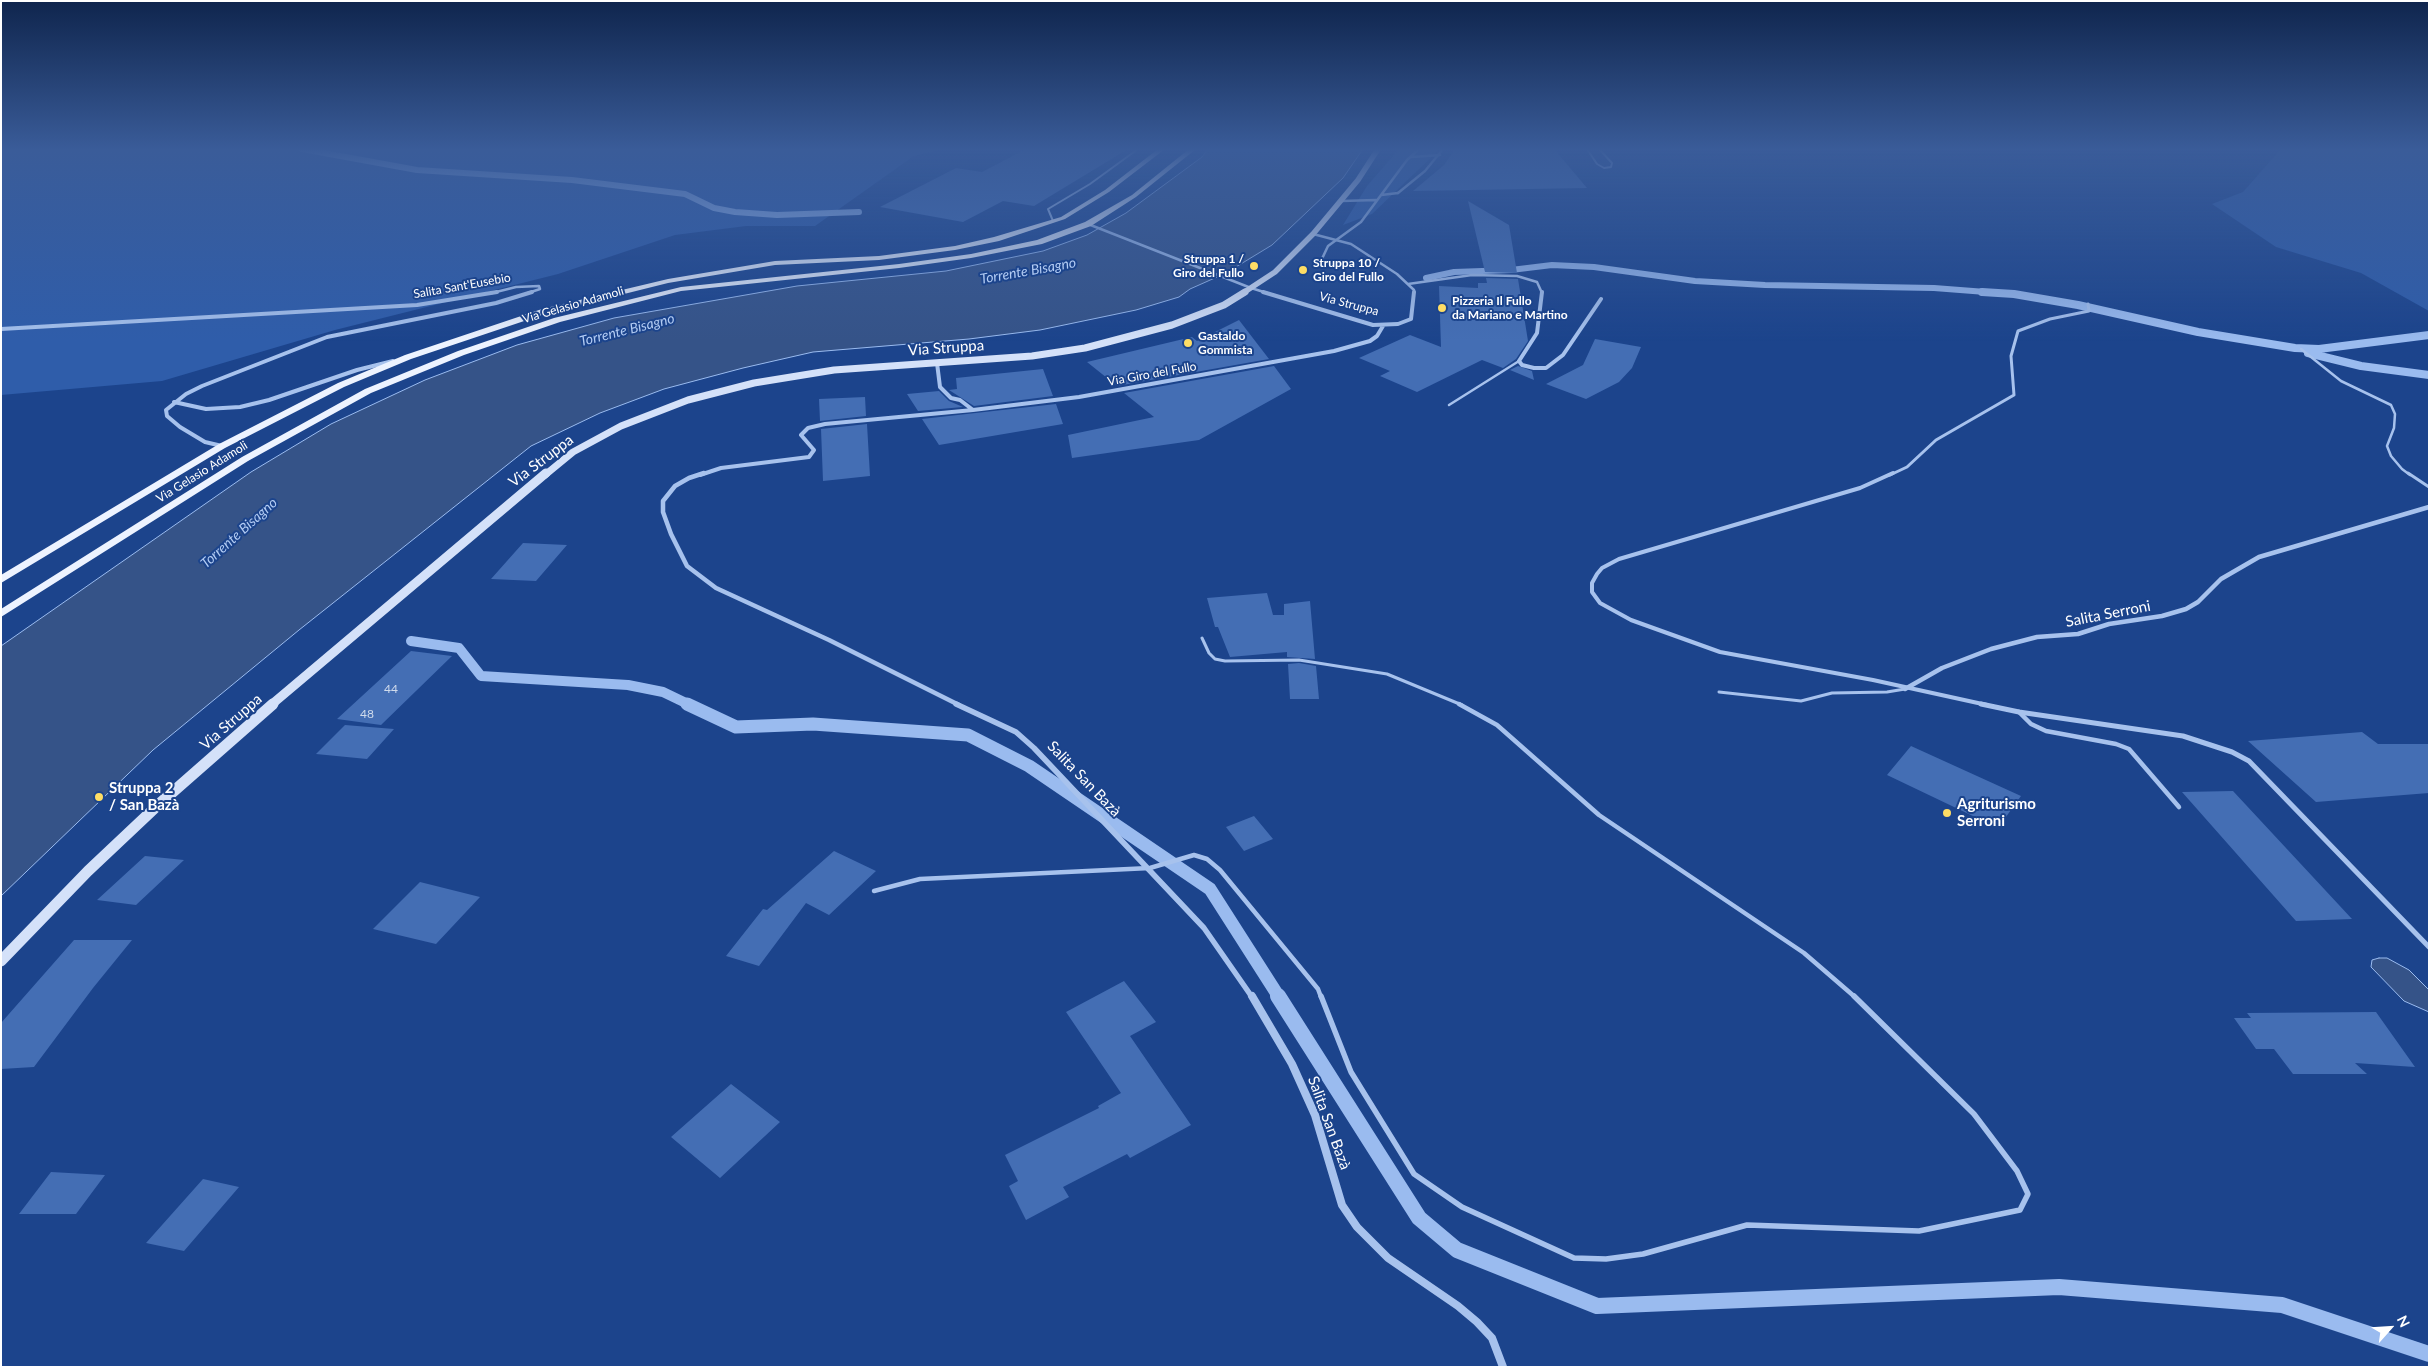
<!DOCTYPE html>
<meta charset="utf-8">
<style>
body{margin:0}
#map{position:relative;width:2430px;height:1368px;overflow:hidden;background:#1c448c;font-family:Lato,sans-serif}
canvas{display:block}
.frame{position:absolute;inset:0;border:2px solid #fff;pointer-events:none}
.north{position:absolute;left:2365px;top:1303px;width:50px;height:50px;-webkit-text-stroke:4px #1c448c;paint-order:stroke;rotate:64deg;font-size:14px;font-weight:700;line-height:20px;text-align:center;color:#fff}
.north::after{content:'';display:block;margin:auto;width:18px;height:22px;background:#fff;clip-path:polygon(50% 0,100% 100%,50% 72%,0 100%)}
</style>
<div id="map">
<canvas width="2430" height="1368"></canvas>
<div class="frame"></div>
<div class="north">N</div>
</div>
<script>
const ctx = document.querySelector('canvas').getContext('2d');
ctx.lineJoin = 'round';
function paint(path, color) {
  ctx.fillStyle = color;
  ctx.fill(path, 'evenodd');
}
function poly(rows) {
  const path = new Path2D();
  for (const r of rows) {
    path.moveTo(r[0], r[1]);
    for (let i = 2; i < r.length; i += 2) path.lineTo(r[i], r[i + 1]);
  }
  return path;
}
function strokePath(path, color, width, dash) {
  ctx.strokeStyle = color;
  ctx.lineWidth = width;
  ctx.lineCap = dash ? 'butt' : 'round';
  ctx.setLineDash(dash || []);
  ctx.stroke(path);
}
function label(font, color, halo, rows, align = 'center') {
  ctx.font = font + ' Lato,sans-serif';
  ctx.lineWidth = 4;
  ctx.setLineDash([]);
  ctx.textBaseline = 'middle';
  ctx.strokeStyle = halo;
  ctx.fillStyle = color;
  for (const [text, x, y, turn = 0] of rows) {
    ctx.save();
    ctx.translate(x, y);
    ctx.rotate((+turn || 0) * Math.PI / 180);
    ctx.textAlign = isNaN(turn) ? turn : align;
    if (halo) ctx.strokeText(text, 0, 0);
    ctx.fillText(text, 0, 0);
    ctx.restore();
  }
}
const green = poly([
 [1,149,942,149,914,156,815,226,746,226,675,235,558,274,335,330,162,381,1,395],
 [1399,149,1440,149,1372,214,1343,225,1367,186],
 [2281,149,2429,149,2429,311,2361,273,2276,247,2212,204,2243,192]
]);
const water = poly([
 [1208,149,1363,149,1343,178,1272,245,1226,273,1190,289,1179,297,1136,310,1040,330,969,339,813,352,743,368,664,389,600,413,531,446,299,630,153,750,1,896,1,646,251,472,331,424,425,380,517,345,614,318,797,286,946,271,1043,251,1087,235,1126,213,1202,157,1208,149],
 [2379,958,2387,958,2409,970,2429,990,2429,1012,2404,1001,2371,967,2372,960,2379,958]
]);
const streamFar4 = poly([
 [302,149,417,170,572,180,685,194,714,208,735,212,777,215,859,212],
 [1426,278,1454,272,1511,270,1552,265,1594,267,1695,281,1765,285,1934,288,1999,293]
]);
const streamFar3 = poly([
 [1982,292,2014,294,2078,305,2198,332,2295,348,2319,349,2429,335],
 [2308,353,2361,366,2429,375]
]);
const streamFar2 = poly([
 [411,641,459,648,481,676,628,685,663,692,690,705]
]);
const streamFar1 = poly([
 [687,704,736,727,813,724,968,735,1029,766,1210,889,1279,997]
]);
const stream = poly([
 [1278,996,1419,1218,1457,1250,1597,1306,2059,1287,2282,1305,2429,1354]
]);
const building = poly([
 [1026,149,1128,149,1034,206,1003,201,963,222,880,207,956,168,982,172],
 [1455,149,1555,150,1587,188,1413,191,1444,165],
 [1468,201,1509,225,1517,273,1485,272],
 [1486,278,1518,279,1528,341,1516,359,1503,368,1482,360,1417,392,1380,376,1390,371,1359,358,1410,335,1441,347,1439,286,1478,288,1478,283,1487,283],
 [1239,320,1269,359,1117,386,1087,362,1192,337,1197,341],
 [1595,339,1641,347,1632,368,1619,382,1586,399,1546,384,1583,365],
 [1274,366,1291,389,1199,440,1072,458,1068,435,1154,417,1124,393],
 [1518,366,1532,371,1534,380,1510,370],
 [1043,369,1053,396,974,406,949,390,957,389,956,378],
 [939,391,949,401,963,407,918,411,907,394],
 [865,397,866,416,820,421,819,399],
 [1056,404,1063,424,939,445,922,419],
 [867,424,870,476,823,481,821,429],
 [523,543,567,545,536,581,491,579],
 [1267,593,1273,615,1284,615,1284,604,1310,601,1315,659,1287,657,1287,652,1230,657,1218,627,1215,627,1207,598],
 [411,651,452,656,381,725,337,719],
 [1299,663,1316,666,1319,699,1290,699,1288,664],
 [345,725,394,729,367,759,316,754],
 [2362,732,2378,744,2429,744,2429,793,2316,802,2248,741],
 [1911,746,2021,796,1998,828,1887,775],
 [2233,791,2352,919,2296,921,2182,792],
 [1254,816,1273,839,1244,851,1226,827],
 [834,851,876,871,829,915,806,903,759,966,726,956,763,909,767,910],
 [145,856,184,860,136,905,97,900],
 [420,882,480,897,436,944,373,929],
 [74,940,132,940,93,988,34,1067,1,1069,1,1023],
 [1124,981,1156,1022,1130,1036,1191,1125,1130,1158,1127,1154,1063,1187,1069,1197,1026,1220,1009,1186,1018,1181,1005,1155,1099,1108,1098,1106,1121,1093,1066,1012],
 [2376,1012,2415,1067,2355,1063,2367,1074,2293,1074,2274,1049,2256,1049,2234,1018,2251,1018,2247,1013],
 [731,1084,780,1122,720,1178,671,1137],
 [51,1172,105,1175,76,1214,19,1214],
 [203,1179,239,1187,184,1251,146,1243]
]);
const serviceFar4 = poly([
 [1587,149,1597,164,1604,168,1611,167,1612,163,1599,149],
 [1053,221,1048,209,1090,184,1138,149]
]);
const serviceFar3 = poly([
 [2301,349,2341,381,2391,405,2395,414,2394,428,2387,446,2391,456,2402,469,2410,475],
 [1449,405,1519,361]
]);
const serviceFar2 = poly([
 [2408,473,2429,487],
 [1202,638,1209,653,1215,659,1225,661,1299,660,1387,674,1462,705],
 [1719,692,1801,701,1832,693,1887,692,1905,689]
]);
const serviceFar1 = poly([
 [1459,704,1497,725,1599,815,1804,953,1855,997],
 [2019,712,2031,724,2046,731,2116,744,2129,749,2179,807],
 [874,891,920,879,1150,868,1194,855,1207,859,1220,870,1318,989,1321,997]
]);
const service = poly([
 [1321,996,1351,1072,1414,1174,1462,1207,1574,1258,1606,1259,1643,1254,1747,1225,1919,1231,2020,1210,2028,1194,2017,1171,1974,1114,1854,996]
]);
const pedestrianFar3 = poly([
 [1411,157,1440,155],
 [1381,195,1398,193],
 [1341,201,1376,200],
 [1088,224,1251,288],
 [1320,263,1328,246,1361,222,1407,160,1419,149]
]);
const pedestrianFar2 = poly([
 [1890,475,1907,467,1936,440,2014,395,2011,356,2018,331,2050,319,2089,311,2088,304]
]);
const pedestrianFar1 = poly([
 [1893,473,1860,488,1619,559,1602,568,1597,574,1592,583,1592,592,1600,603,1631,620,1720,652,1873,680,1987,705]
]);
const pedestrian = poly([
 [1981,704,2019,712,2183,736,2232,752,2249,761,2429,947]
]);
const minorFar4 = poly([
 [1398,193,1425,171,1443,149],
 [1313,234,1351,244,1397,274,1414,290,1414,293],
 [1408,284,1472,275,1517,276,1537,282,1542,293],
 [1251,288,1267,293],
 [492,293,516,287,539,286,540,289,528,293]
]);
const minorFar3 = poly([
 [1263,292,1373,325,1398,324,1411,319,1414,292],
 [1542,292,1537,333,1519,361,1522,365,1534,368,1546,368,1563,355,1601,299],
 [1,329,417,305,497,292],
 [937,363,940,387,951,398,960,400,973,410,1079,397,1334,351,1370,341,1377,336,1383,326],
 [174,402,206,409,240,407,269,400,357,370,393,361],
 [222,446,205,442,180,427,167,416,166,410,186,394,202,386,327,337,496,303,532,292],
 [700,475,721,468,809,457,814,450,801,435,808,428,825,424,973,410]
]);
const minorFar2 = poly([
 [704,473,689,478,675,486,663,501,663,512,671,534,687,566,716,588,829,640,959,705],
 [1905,689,1942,668,1991,649,2037,637,2078,634,2109,624,2162,616,2186,609,2198,602,2221,579,2259,557,2429,507]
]);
const minorFar1 = poly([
 [956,704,1016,732,1034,748,1204,928,1252,997]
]);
const minor = poly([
 [1252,996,1292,1064,1315,1115,1342,1205,1357,1227,1388,1258,1458,1306,1477,1322,1492,1338,1503,1367]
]);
const secondaryFar3 = poly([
 [1243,293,1275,272,1313,234,1358,180,1378,149]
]);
const secondaryFar2 = poly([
 [545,475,573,452,621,426,688,400,754,383,834,370,1032,356,1085,348,1172,325,1224,305,1245,292]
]);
const secondaryFar1 = poly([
 [271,705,546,473]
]);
const secondary = poly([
 [1,961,88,871,158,805,273,704]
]);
const primary = poly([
 [1158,149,1165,149,1109,192,1065,219,999,241,955,250,879,260,775,265,668,283,548,313,411,359,344,387,225,448,1,583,1,575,219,444,338,383,405,355,542,309,668,279,775,261,879,256,955,246,994,237,1061,217,1105,190,1158,149],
 [1189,149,1196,149,1136,197,1091,226,1042,244,971,258,899,268,681,291,560,322,464,355,371,393,248,461,1,617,1,609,242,457,365,389,458,351,554,318,681,287,899,264,971,254,1037,240,1085,222,1132,195,1189,149]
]);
const markers = [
 [1254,266,5,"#fedd65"],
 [1303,270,5,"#fedd65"],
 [1442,308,5,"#fedd65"],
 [1188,343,5,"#fedd65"],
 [99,797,5,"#fedd65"],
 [1947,813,5,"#fedd65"]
];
const farPoinames = [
 ["Struppa 1 /",1244,259,"right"],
 ["Giro del Fullo",1244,273,"right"],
 ["Struppa 10 /",1313,263],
 ["Giro del Fullo",1313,277],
 ["Pizzeria Il Fullo",1452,301],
 ["da Mariano e Martino",1452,315],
 ["Gastaldo",1198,336],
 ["Gommista",1198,350]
];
const farStreetnames = [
 ["Salita Sant'Eusebio",462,286,-10],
 ["Via Struppa",1349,304,15],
 ["Via Gelasio Adamoli",573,305,-16],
 ["Via Giro del Fullo",1152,374,-10],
 ["Via Gelasio Adamoli",202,472,-32]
];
const numberNames = [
 ["44",391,689],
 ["48",367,714]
];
const farWaternames = [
 ["Torrente Bisagno",1028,271,-10],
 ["Torrente Bisagno",627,330,-14],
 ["Torrente Bisagno",239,533,-42]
];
const streetNames = [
 ["Via Struppa",946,348,-4],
 ["Via Struppa",541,461,-37],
 ["Salita Serroni",2108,614,-11],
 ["Via Struppa",231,722,-41],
 ["Salita San Bazà",1084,779,46],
 ["Salita San Bazà",1329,1123,70]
];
const poiNames = [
 ["Struppa 2",109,788],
 ["/ San Bazà",109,805],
 ["Agriturismo",1957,804],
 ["Serroni",1957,821]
];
paint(green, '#2f5daa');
paint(water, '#355388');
strokePath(water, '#9abbef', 1);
strokePath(streamFar4, '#9abbef', 6);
strokePath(streamFar3, '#9abbef', 8);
strokePath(streamFar2, '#9abbef', 10);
strokePath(streamFar1, '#9abbef', 13);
strokePath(stream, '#9abbef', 16);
paint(building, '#446eb4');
strokePath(serviceFar4, '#a7c2ed', 2);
strokePath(serviceFar3, '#a7c2ed', 2.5);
strokePath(serviceFar2, '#a7c2ed', 3);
strokePath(serviceFar1, '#a7c2ed', 4.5);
strokePath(service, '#a7c2ed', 5.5);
strokePath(pedestrianFar3, '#a7c2ed', 2.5);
strokePath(pedestrianFar2, '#a7c2ed', 3);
strokePath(pedestrianFar1, '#a7c2ed', 4);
strokePath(pedestrian, '#a7c2ed', 5);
strokePath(minorFar4, '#a7c2ed', 2.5);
strokePath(minorFar3, '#a7c2ed', 4);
strokePath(minorFar2, '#a7c2ed', 4.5);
strokePath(minorFar1, '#a7c2ed', 5.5);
strokePath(minor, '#a7c2ed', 8);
strokePath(secondaryFar3, '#d4e1f9', 5.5);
strokePath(secondaryFar2, '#d4e1f9', 7);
strokePath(secondaryFar1, '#d4e1f9', 9);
strokePath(secondary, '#d4e1f9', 11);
paint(primary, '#edf3ff');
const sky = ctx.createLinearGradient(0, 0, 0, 341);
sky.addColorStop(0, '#0f254d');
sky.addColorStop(0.44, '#3a5c99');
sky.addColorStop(1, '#3a5c9900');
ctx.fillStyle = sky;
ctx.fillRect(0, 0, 2430, 341);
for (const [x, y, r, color] of markers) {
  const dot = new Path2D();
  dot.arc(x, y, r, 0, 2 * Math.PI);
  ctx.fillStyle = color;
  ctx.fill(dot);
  strokePath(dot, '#1c448c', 2);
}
label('bold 12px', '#fff', '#1c448c', farPoinames, 'left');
label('12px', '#fff', '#1c448c', farStreetnames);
label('12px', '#d0dbec', null, numberNames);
label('italic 14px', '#b3ccf4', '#1c448c', farWaternames);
label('15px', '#fff', '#1c448c', streetNames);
label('bold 15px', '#fff', '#1c448c', poiNames, 'left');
</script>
